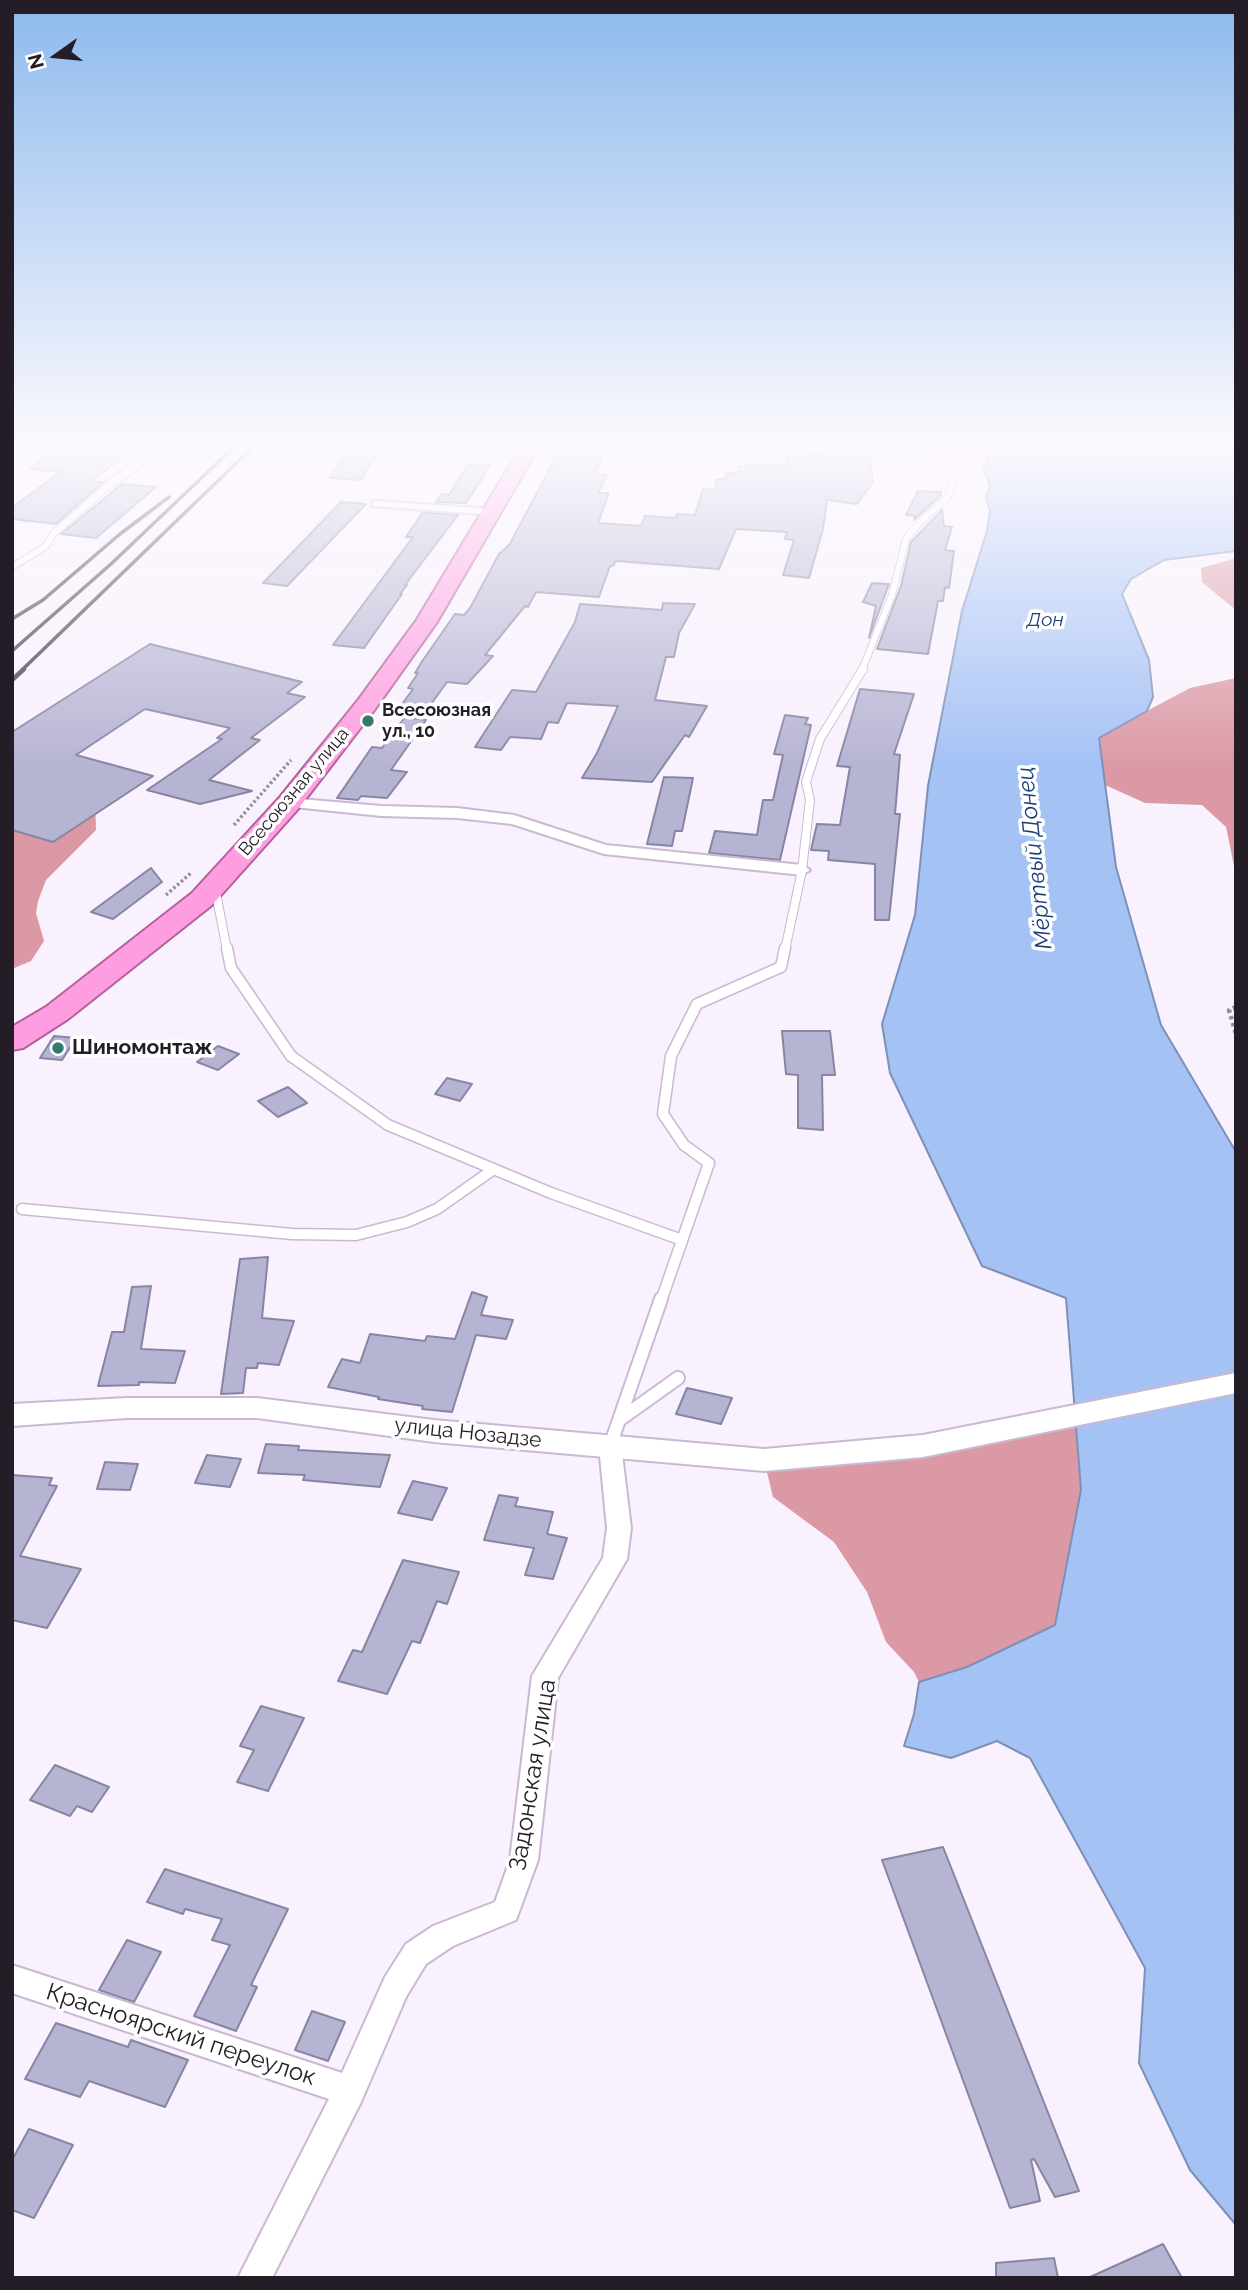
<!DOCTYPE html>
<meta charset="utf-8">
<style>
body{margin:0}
#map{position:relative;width:1248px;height:2290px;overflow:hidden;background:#f9f1fd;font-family:Raleway,sans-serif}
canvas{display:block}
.frame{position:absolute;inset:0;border:14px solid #241d27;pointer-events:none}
.north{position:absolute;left:21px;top:21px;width:70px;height:70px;-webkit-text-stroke:5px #fff;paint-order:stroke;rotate:255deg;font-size:19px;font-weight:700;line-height:28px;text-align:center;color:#241d27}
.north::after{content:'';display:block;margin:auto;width:24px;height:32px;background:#241d27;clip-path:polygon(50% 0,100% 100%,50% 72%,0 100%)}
</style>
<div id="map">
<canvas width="1248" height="2290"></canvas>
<div class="frame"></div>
<div class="north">N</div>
</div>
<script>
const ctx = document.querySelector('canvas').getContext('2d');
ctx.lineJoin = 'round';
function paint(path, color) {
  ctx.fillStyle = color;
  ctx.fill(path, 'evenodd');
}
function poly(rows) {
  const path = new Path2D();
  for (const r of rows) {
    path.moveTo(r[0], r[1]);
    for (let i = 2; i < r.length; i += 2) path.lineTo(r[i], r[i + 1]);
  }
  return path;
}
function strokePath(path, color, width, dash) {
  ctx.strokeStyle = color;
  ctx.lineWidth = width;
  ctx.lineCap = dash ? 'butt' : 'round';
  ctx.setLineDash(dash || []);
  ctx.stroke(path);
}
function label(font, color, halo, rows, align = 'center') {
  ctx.font = font + ' Raleway,sans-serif';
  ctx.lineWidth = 7;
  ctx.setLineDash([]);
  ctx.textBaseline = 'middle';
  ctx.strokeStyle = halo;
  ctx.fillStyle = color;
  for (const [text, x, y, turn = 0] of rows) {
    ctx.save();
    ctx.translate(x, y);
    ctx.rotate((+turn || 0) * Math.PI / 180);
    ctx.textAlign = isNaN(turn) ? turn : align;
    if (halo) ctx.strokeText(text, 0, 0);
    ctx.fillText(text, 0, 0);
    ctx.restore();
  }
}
const green = poly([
 [912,447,982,447,989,461,912,450]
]);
const forest = poly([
 [1236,558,1236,610,1202,582,1201,568],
 [1236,678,1236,876,1226,827,1202,805,1145,803,1105,785,1098,737,1190,688],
 [95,798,96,830,46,880,38,901,36,913,44,941,31,961,12,969,12,810],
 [1076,1415,1081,1490,1055,1625,967,1667,919,1682,914,1672,886,1642,867,1592,834,1542,773,1497,764,1460]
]);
const water = poly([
 [982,447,1236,447,1236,551,1164,560,1131,579,1122,594,1149,660,1153,697,1147,711,1099,738,1116,867,1161,1025,1236,1152,1236,2225,1190,2170,1139,2063,1145,1968,1030,1758,997,1741,951,1758,904,1746,914,1714,919,1682,967,1667,1055,1625,1081,1490,1066,1298,982,1266,890,1073,882,1024,915,915,928,786,962,611,987,531,990,511,986,498,990,486,983,467,989,461,982,447]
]);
const building = poly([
 [59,447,135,447,92,481,104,482,56,524,12,519,12,508,60,472,30,469,59,447],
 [349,447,381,447,361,480,329,478,349,447],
 [561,447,600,450,597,457,602,457,595,474,607,475,598,493,609,493,598,523,641,526,645,516,676,518,677,514,695,515,703,489,715,490,716,479,726,479,726,473,738,473,739,466,745,467,746,464,785,466,789,452,827,454,828,457,870,458,873,482,857,504,827,500,823,529,809,578,783,575,794,540,785,539,787,532,736,529,719,569,616,561,613,566,610,566,599,597,536,592,528,607,525,606,485,655,493,656,467,684,447,682,424,714,397,711,413,689,408,688,418,673,415,673,421,663,455,614,464,615,470,608,499,554,510,544,561,447],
 [468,464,491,465,466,503,436,502,442,494,449,495,468,464],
 [122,484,156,487,96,538,61,534,122,484],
 [918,491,941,492,941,495,914,520,915,516,906,515,918,491],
 [341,502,366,504,287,586,263,583,341,502],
 [942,510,944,526,952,527,945,550,954,551,949,588,945,587,943,601,938,601,928,654,877,649,901,586,911,542,942,510],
 [423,512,458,515,405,585,407,585,400,594,402,594,364,648,333,645,413,537,406,537,423,512],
 [872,583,889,584,869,638,876,606,863,602,872,583],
 [663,603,695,604,679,633,674,657,666,657,655,700,707,706,689,737,685,735,652,782,582,778,597,753,618,706,567,703,558,723,548,722,541,739,510,737,501,750,475,747,512,690,536,692,575,622,580,604,662,610,663,603],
 [150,644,302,682,287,693,305,697,251,738,260,740,209,780,252,791,200,804,147,790,222,739,217,738,230,728,145,709,76,755,153,776,53,842,12,830,12,732,150,644],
 [860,689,914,694,894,754,900,755,895,814,900,814,889,920,875,920,875,864,828,860,829,851,811,850,817,824,840,825,850,767,837,766,860,689],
 [785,715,808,718,805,724,811,725,780,860,709,853,715,831,757,835,763,800,773,800,783,755,774,754,785,715],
 [405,717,426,720,391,770,407,772,387,798,361,796,358,800,337,798,372,747,382,748,405,717],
 [664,777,693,778,682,831,675,831,672,846,647,844,664,777],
 [151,868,162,882,113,919,91,912,151,868],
 [782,1031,830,1031,835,1075,822,1075,823,1130,798,1128,798,1075,786,1074,782,1031],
 [54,1036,76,1038,62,1060,40,1058,54,1036],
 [218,1046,239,1054,218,1070,197,1062,218,1046],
 [447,1078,472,1084,460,1101,435,1094,447,1078],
 [288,1087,307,1103,278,1117,258,1101,288,1087],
 [268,1257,262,1318,294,1321,279,1365,258,1363,257,1368,246,1368,243,1393,221,1394,240,1259,268,1257],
 [151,1286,141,1349,185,1351,175,1383,139,1382,139,1385,98,1386,112,1332,124,1332,132,1287,151,1286],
 [472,1292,487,1297,481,1315,513,1320,506,1339,476,1335,452,1412,422,1409,423,1406,378,1399,379,1397,328,1387,342,1359,360,1363,370,1334,425,1341,427,1336,455,1339,472,1292],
 [687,1388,732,1398,721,1424,676,1414,687,1388],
 [266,1444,299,1446,298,1450,390,1455,380,1487,303,1480,305,1475,258,1473,266,1444],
 [207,1455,241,1459,230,1487,195,1483,207,1455],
 [105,1462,138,1464,130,1490,97,1489,105,1462],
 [12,1475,52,1478,49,1485,57,1486,20,1556,81,1569,47,1628,12,1620,12,1475],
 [413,1481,447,1488,432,1520,398,1513,413,1481],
 [499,1495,518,1498,515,1506,553,1512,547,1534,567,1538,553,1579,525,1575,534,1548,484,1540,499,1495],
 [403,1560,459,1572,447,1604,437,1601,420,1643,412,1641,387,1694,338,1681,353,1650,362,1652,403,1560],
 [261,1706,304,1718,268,1791,237,1782,254,1750,240,1746,261,1706],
 [55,1765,109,1787,92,1812,77,1806,70,1816,30,1800,55,1765],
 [943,1847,1079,2191,1055,2197,1034,2159,1031,2160,1040,2201,1010,2208,882,1860,943,1847],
 [165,1869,288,1909,251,1985,257,1987,236,2031,194,2016,230,1945,212,1940,222,1919,185,1909,183,1914,147,1902,165,1869],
 [127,1940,161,1952,134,2002,99,1990,127,1940],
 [312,2011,345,2022,328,2061,295,2050,312,2011],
 [56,2023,128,2047,131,2040,188,2060,165,2107,89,2081,80,2097,25,2079,56,2023],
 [29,2129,73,2145,34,2218,12,2210,12,2160,29,2129],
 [1163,2244,1182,2278,1088,2278,1163,2244],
 [1054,2258,1058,2278,996,2278,996,2263,1054,2258]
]);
const pathFar1 = poly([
 [234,825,291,760],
 [166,895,191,873]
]);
const path = poly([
 [1236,1007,1229,1010,1236,1034]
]);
const serviceFar3 = poly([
 [12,461,32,447],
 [12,567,45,547,54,533,112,483],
 [862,670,892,595,906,539,919,523,948,497,954,476]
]);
const serviceFar2 = poly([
 [215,888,227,950],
 [785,950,802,870,810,800,806,782,820,739,863,669]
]);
const serviceFar1 = poly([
 [227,948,231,968,291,1056,388,1125,551,1193,682,1240],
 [22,1209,292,1234,356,1235,407,1222,437,1209,494,1169],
 [661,1301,709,1163,684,1145,663,1114,671,1056,697,1004,781,967,785,948]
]);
const service = poly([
 [619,1420,678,1378],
 [610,1446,661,1299]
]);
const minor = poly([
 [156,447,167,447,116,485,108,485,108,481,156,447],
 [376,501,493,509,499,512,493,515,372,506,372,502,376,501],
 [289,798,381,806,457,808,514,815,606,845,802,865,810,870,802,875,604,854,512,824,457,818,381,816,284,806,281,803,289,798],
 [610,1437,618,1440,621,1446,631,1528,627,1559,558,1678,538,1860,516,1920,453,1946,426,1964,406,1997,361,2102,272,2278,238,2278,329,2099,12,1993,12,1965,342,2073,385,1977,406,1944,433,1926,495,1902,510,1860,532,1676,603,1558,607,1528,599,1446,602,1440,610,1437]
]);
const tertiary = poly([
 [1236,1373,1236,1393,923,1457,764,1471,434,1442,257,1418,127,1418,12,1426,12,1404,127,1398,257,1398,434,1420,764,1449,923,1435,1236,1373]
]);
const trunk = poly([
 [521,447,539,447,437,622,375,709,298,809,212,905,68,1019,23,1048,12,1050,12,1027,46,1007,192,893,280,797,359,699,416,621,521,447]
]);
const railFar1 = poly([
 [12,619,43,600,120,534,169,497],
 [12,651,111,564,234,447],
 [22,670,253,447]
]);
const rail = poly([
 [12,680,24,669]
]);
const markers = [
 [368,721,7,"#347a70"],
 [58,1048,7,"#347a70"]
];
const farPoinames = [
 ["Всесоюзная",382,711],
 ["ул., 10",382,732]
];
const farStreetnames = [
 ["Всесоюзная улица",294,792,-50]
];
const farWaternames = [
 ["Дон",1045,620]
];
const poiNames = [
 ["Шиномонтаж",72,1048]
];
const streetNames = [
 ["улица Нозадзе",468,1433,6]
];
const waterNames = [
 ["Мёртвый Донец",1035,858,-96]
];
const nearStreetnames = [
 ["Задонская улица",533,1775,-81],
 ["Красноярский переулок",181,2035,18]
];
paint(green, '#ebbdc4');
paint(forest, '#db99a5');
paint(water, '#a5c2f5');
strokePath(water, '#7e90b7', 2);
paint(building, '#b6b4d3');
strokePath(building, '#8785a3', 2);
strokePath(serviceFar3, '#cbb8d4', 8);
strokePath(serviceFar2, '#cbb8d4', 10);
strokePath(serviceFar1, '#cbb8d4', 13);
strokePath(service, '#cbb8d4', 16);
strokePath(minor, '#cbb8d4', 4);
strokePath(tertiary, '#cbb8d4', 4);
strokePath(trunk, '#b2619a', 4);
strokePath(pathFar1, '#958d98', 3.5, [2.5, 2.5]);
strokePath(path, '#958d98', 4.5, [3.5, 3.5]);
strokePath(serviceFar3, '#fff', 6);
strokePath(serviceFar2, '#fff', 8);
strokePath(serviceFar1, '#fff', 10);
strokePath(service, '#fff', 12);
paint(minor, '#fff');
paint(tertiary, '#fff');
paint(trunk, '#fe9ee0');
strokePath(railFar1, '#3f3742', 3.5);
strokePath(rail, '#3f3742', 4.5);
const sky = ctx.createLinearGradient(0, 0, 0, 767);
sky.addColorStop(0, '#8dbaed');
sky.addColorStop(0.58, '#fcf9fe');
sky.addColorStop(1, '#fcf9fe00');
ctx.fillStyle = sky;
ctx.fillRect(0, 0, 1248, 767);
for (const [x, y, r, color] of markers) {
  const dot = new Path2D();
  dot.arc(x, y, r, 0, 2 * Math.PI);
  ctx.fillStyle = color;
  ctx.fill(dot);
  strokePath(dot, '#fff', 2.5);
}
label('bold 18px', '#241d27', '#fff', farPoinames, 'left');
label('18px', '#241d27', '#fff', farStreetnames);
label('italic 19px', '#1e3e7a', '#fff', farWaternames);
label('bold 21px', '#241d27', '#fff', poiNames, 'left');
label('21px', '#241d27', '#fff', streetNames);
label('italic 23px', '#1e3e7a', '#fff', waterNames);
label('24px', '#241d27', '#fff', nearStreetnames);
</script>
